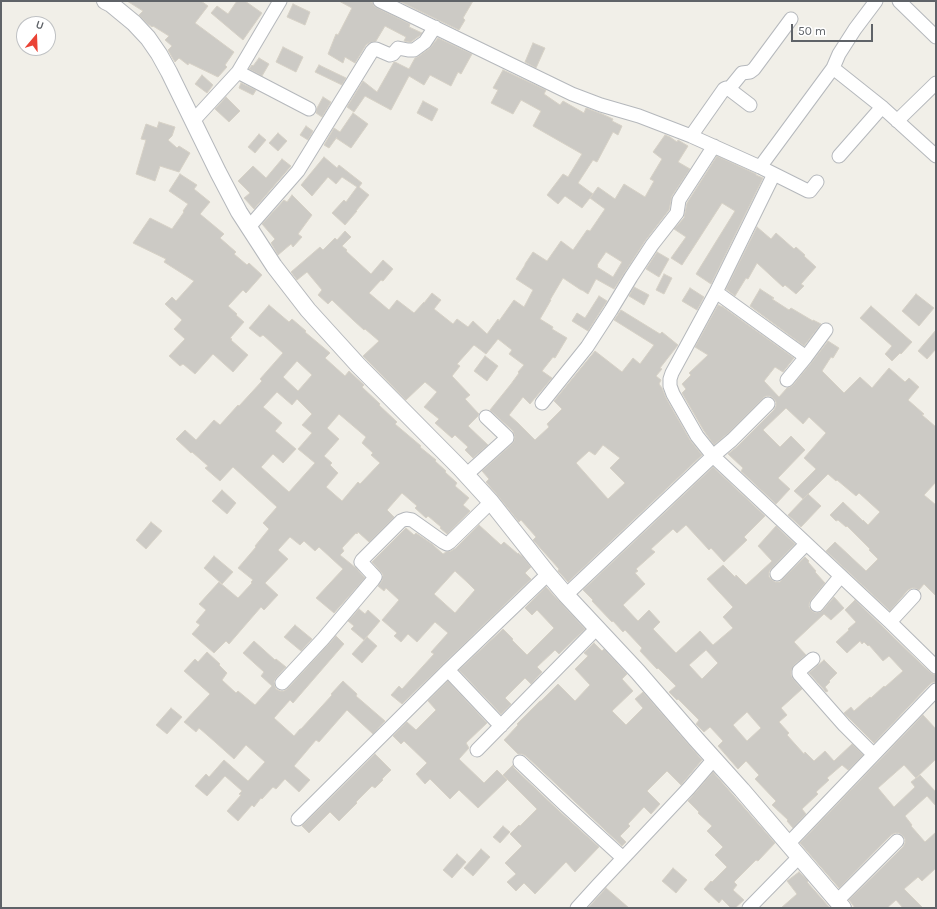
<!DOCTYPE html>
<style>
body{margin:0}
#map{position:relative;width:937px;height:909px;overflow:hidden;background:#f1efe8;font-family:Karla,sans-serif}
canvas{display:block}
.frame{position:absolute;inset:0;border:2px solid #5f6368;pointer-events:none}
.north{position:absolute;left:16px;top:16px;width:40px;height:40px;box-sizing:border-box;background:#fff;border:1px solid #bfc1c3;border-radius:50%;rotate:19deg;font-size:11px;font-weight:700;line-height:16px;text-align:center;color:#5f6368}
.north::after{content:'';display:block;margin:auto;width:14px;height:18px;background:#ea4335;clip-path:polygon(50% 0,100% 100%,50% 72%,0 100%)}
.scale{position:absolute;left:791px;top:24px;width:82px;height:18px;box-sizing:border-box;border:2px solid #5f6368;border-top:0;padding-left:5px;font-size:12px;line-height:14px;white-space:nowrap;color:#5f6368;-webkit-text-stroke:3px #fff;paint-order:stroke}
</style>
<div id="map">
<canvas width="937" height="909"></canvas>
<div class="frame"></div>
<div class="north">U</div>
<div class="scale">50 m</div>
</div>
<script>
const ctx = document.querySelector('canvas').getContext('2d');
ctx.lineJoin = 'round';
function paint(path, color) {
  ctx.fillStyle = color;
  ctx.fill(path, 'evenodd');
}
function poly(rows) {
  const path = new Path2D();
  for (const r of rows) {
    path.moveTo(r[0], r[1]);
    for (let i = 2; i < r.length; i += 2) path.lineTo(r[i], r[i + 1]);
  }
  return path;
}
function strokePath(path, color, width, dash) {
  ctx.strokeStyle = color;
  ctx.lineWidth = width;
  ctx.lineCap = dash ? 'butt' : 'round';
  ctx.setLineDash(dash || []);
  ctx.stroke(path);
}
const building = poly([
 [127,1,201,1,208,6,195,23,234,52,225,65,227,67,218,77,189,63,188,65,179,58,175,62,173,59,168,50,172,46,165,40,169,36,153,26,152,27,148,24,139,15,143,11,127,1],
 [237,1,245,1,262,13,243,40,211,13,217,6,228,14,237,1],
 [339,1,368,1,373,3,374,6,377,8,410,24,409,27,422,33,419,36,411,42,409,42,404,41,406,37,385,26,376,41,369,43,366,45,355,63,345,57,343,63,328,54,336,34,338,35,352,8,339,1],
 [399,1,473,1,463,18,465,20,459,30,399,1],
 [293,4,310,12,305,25,287,17,293,4],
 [438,38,472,54,461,74,458,72,451,86,430,75,424,85,409,76,391,110,365,96,354,112,347,107,363,81,377,92,394,62,395,62,409,69,415,58,419,56,430,48,438,38],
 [533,43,545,48,536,68,525,62,533,43],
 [283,47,303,57,296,72,276,62,283,47],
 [259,58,269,64,262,76,249,69,252,65,253,66,259,58],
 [319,65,346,78,342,85,315,72,319,65],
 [503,70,546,90,544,94,560,105,563,101,584,113,586,108,602,114,613,119,612,121,622,126,618,135,613,132,597,162,593,160,578,183,593,194,582,208,565,196,558,204,547,195,563,174,568,177,582,154,533,126,541,111,521,100,513,114,491,103,498,90,493,88,503,70],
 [202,75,213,85,207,93,195,84,202,75],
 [241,83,256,90,253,95,239,88,241,83],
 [226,97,240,111,229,122,215,109,226,97],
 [323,97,331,102,322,117,316,113,317,108,323,97],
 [423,101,438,109,432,121,417,113,423,101],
 [353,113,368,124,351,148,336,138,337,137,329,148,324,145,334,128,340,132,353,113],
 [159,122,175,127,172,136,168,140,177,148,179,146,190,153,179,172,160,166,155,181,136,174,146,140,141,139,146,124,157,128,159,122],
 [306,126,313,131,308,140,300,135,306,126],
 [278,133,287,141,278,151,269,143,278,133],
 [259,134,266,140,255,153,248,147,259,134],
 [665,135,670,137,677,142,678,140,688,146,678,162,690,169,672,196,669,210,645,241,614,289,596,279,588,294,582,290,581,290,563,278,550,300,551,300,540,319,553,327,552,329,567,338,555,358,553,357,542,371,552,378,530,404,523,397,509,415,518,423,535,440,549,427,547,424,562,409,554,401,595,351,622,372,633,358,640,364,654,345,614,320,621,310,660,334,662,332,678,345,660,368,662,369,656,376,661,380,659,384,662,388,666,398,690,440,702,455,568,582,558,571,559,569,533,540,536,537,521,520,519,522,498,496,486,482,489,479,482,471,512,444,514,441,515,437,513,431,490,410,511,384,519,373,518,372,524,365,509,354,512,350,498,339,486,354,474,345,457,364,460,366,452,376,470,395,465,399,479,414,478,416,468,426,488,445,473,458,465,450,468,447,455,435,452,438,435,423,439,419,424,407,437,392,425,382,406,400,363,356,379,341,365,329,364,330,353,320,332,300,328,304,318,295,322,290,307,272,297,280,291,272,320,247,323,250,335,238,337,240,345,231,351,237,342,246,347,250,346,251,371,274,383,260,393,269,383,281,381,280,369,293,389,310,397,300,414,313,424,302,424,303,432,293,441,300,434,309,453,324,457,319,468,327,473,321,487,334,498,319,499,321,514,300,524,307,533,290,516,279,525,265,525,264,533,252,547,261,561,241,573,250,587,230,590,231,605,209,590,198,598,187,615,199,624,184,645,197,654,181,650,179,662,159,653,152,665,135],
 [606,252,622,262,613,277,597,267,598,266,597,265,606,252],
 [603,445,620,458,610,468,625,483,608,499,576,463,589,451,595,455,603,445],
 [717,156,756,174,756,175,763,178,711,284,696,274,735,211,722,203,682,265,671,258,686,237,674,229,684,218,687,203,717,156],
 [324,157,337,168,339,165,362,183,359,187,369,195,356,211,357,211,345,225,332,213,344,200,346,202,357,187,342,177,336,184,328,177,312,196,301,185,324,157],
 [282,159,291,166,254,209,244,198,250,193,238,181,253,166,266,178,282,159],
 [180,174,197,185,194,189,210,202,200,214,224,234,220,238,236,252,234,254,247,265,249,263,262,275,246,293,243,290,228,306,237,314,236,315,244,322,230,338,232,339,231,340,248,355,233,372,213,354,195,374,183,364,180,366,169,356,185,339,174,329,182,320,165,304,172,297,176,301,194,281,164,262,166,259,133,243,150,218,172,229,184,212,183,211,188,204,169,191,180,174],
 [292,195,312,215,298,234,302,237,293,247,291,244,278,255,271,243,275,239,262,224,284,200,287,202,292,195],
 [757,227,771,239,776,233,794,249,796,247,805,255,804,256,816,267,801,284,804,286,796,294,785,285,783,287,757,263,748,279,746,278,735,296,726,289,757,227],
 [657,252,669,259,659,277,646,269,657,252],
 [664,274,672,278,664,294,656,290,664,274],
 [634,287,649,295,644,305,629,296,634,287],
 [690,288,704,297,697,310,682,301,690,288],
 [760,289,774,298,772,299,789,310,791,308,813,321,813,320,821,324,804,346,750,306,760,289],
 [916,294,934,308,919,326,902,311,916,294],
 [599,296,607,301,588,331,572,321,577,313,585,318,599,296],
 [269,305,289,322,292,319,306,331,305,332,330,353,325,358,345,376,349,371,364,385,362,387,380,404,379,405,397,422,395,424,421,446,420,447,436,460,435,461,446,471,445,472,457,483,455,486,469,498,463,505,470,511,447,534,440,528,441,527,428,516,426,518,415,508,417,506,402,493,387,510,394,517,369,542,358,532,357,534,356,533,342,548,344,551,340,555,356,568,365,578,334,613,316,598,343,569,319,547,315,551,304,541,300,545,290,537,278,550,288,559,265,583,278,595,264,610,261,607,229,644,226,641,214,653,192,634,200,625,196,622,206,610,199,604,219,582,238,598,252,583,251,582,253,580,238,568,256,547,255,546,269,529,263,523,277,507,233,467,220,481,205,468,208,466,192,452,191,453,176,439,185,430,196,440,214,420,220,425,238,405,239,406,262,381,260,379,283,353,263,335,260,337,249,328,269,305],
 [297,361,312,375,298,391,283,377,297,361],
 [277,392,292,405,297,399,312,414,302,425,312,433,298,449,315,463,289,492,261,467,273,454,283,463,296,449,275,431,282,423,263,407,277,392],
 [339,414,366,437,362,443,373,453,371,455,380,463,360,484,358,482,342,501,326,487,338,473,330,465,332,463,324,456,339,439,327,428,339,414],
 [718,305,723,307,794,358,783,372,775,367,764,381,779,397,787,388,790,387,793,385,812,362,828,341,839,348,833,358,831,357,822,371,844,393,860,377,872,388,889,368,905,382,909,378,919,387,908,400,924,414,922,415,936,427,936,482,924,495,936,505,936,596,924,584,919,590,915,588,912,588,908,590,890,611,826,551,835,542,866,571,878,559,869,550,870,549,847,526,846,527,838,520,836,521,830,515,843,502,863,521,863,520,868,525,880,512,859,493,856,496,837,480,836,481,828,474,803,499,794,491,816,469,804,458,826,433,809,417,803,424,786,408,763,430,780,447,791,436,805,450,778,478,790,489,776,504,741,471,743,468,728,454,738,446,774,410,776,406,776,402,774,399,770,396,766,396,763,398,727,434,714,445,704,431,682,393,686,389,682,384,691,375,689,373,708,355,695,347,718,305],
 [871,306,912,342,901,354,900,353,892,361,885,354,892,346,860,318,871,306],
 [936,330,936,349,927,359,918,351,936,330],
 [485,356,498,366,487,381,474,371,485,356],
 [713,467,765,516,744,537,747,540,724,562,711,548,709,550,686,525,677,533,673,529,651,549,655,552,636,569,638,571,635,573,645,584,623,605,638,621,649,610,660,622,653,629,676,653,700,631,713,645,733,628,723,617,733,607,707,579,723,565,735,577,736,575,746,585,772,561,758,546,776,526,795,544,771,569,769,572,769,577,771,579,775,582,780,582,805,557,809,561,808,562,816,571,815,572,825,583,811,600,809,604,809,607,812,611,816,613,820,612,823,610,834,597,844,608,831,620,824,614,794,642,806,655,794,665,791,671,791,675,793,679,802,689,781,708,787,715,779,722,789,733,787,735,804,754,805,752,814,761,825,751,834,761,852,744,863,755,848,770,842,765,827,778,829,780,816,792,818,794,802,809,806,814,793,828,787,821,788,820,772,805,776,801,755,779,759,775,746,761,738,769,718,746,723,741,710,727,704,732,696,724,699,720,678,699,677,700,669,692,676,686,658,668,657,669,640,651,642,648,625,630,623,632,613,621,612,622,592,601,593,600,583,590,713,467],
 [706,650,718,663,702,679,689,665,706,650],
 [747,712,761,728,747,741,733,725,747,712],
 [222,490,236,503,227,514,212,501,222,490],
 [808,494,821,506,801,527,788,515,808,494],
 [151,522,162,531,146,549,136,540,151,522],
 [479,525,501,545,504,542,518,554,518,553,523,557,531,567,525,573,531,579,402,704,391,695,399,686,402,689,434,654,431,652,448,633,435,622,417,642,408,634,401,642,394,636,397,633,382,620,399,600,386,588,384,591,378,586,382,581,383,575,381,572,372,562,406,528,414,535,416,533,432,544,443,554,446,552,451,551,456,548,479,525],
 [455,571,468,583,475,590,455,613,434,594,455,571],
 [214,556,233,572,222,584,204,568,214,556],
 [546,587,585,629,559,654,555,650,537,667,542,672,531,684,525,678,505,698,511,704,501,714,459,670,503,629,513,639,512,640,527,655,554,628,537,610,532,615,525,608,546,587],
 [855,600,884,628,919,662,931,673,936,675,936,682,933,682,930,684,874,743,844,713,851,707,854,711,870,697,871,698,884,686,885,687,903,671,889,656,883,661,869,645,868,646,864,642,862,644,860,641,847,653,836,642,849,630,848,629,856,622,845,610,855,600],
 [359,609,365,614,368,610,380,621,364,640,351,629,354,626,348,621,359,609],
 [295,625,312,639,301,651,284,637,295,625],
 [336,636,344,644,293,703,290,700,274,718,294,736,300,729,301,729,332,695,331,694,343,681,357,694,356,696,385,721,373,734,347,710,319,742,316,740,294,766,310,780,299,792,285,779,276,789,273,787,262,799,261,798,254,807,252,805,238,821,227,811,241,795,239,794,242,791,225,776,207,796,195,786,206,774,209,777,224,760,248,781,265,762,246,745,234,759,215,742,199,728,196,732,184,722,210,694,184,671,195,659,198,662,207,652,220,664,219,665,227,673,222,680,236,693,238,691,255,705,272,686,261,676,264,672,243,653,254,641,275,660,276,659,286,667,276,678,274,682,275,686,276,689,280,691,284,691,288,688,336,636],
 [367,637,377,646,362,663,352,654,367,637],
 [594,643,602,651,604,649,627,674,622,679,633,691,612,711,626,725,643,708,635,699,643,692,702,760,681,785,667,771,647,791,660,804,651,814,644,807,628,824,630,826,620,836,626,842,622,846,526,756,522,754,518,754,504,740,518,725,517,724,540,701,541,701,558,684,575,701,590,685,575,669,588,656,584,653,594,643],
 [824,660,837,673,829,681,830,682,825,687,828,691,826,692,809,673,824,660],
 [448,681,487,723,466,743,469,748,459,759,484,783,497,770,507,780,478,808,459,790,450,799,430,779,425,784,416,774,427,763,404,741,401,744,393,736,407,722,416,730,436,710,428,701,448,681],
 [171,708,182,717,167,734,156,725,171,708],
 [923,715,936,729,936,759,916,778,904,765,878,788,894,807,915,787,911,782,920,775,936,792,936,806,927,796,905,816,912,825,911,826,925,842,936,832,936,868,922,881,918,877,904,889,923,908,903,908,896,900,887,908,855,908,849,900,903,847,905,843,905,839,903,836,899,833,895,833,891,835,839,888,800,843,923,715],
 [375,754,391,770,382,779,383,780,375,788,372,786,356,802,357,803,339,821,330,812,309,833,302,826,375,754],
 [513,765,514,768,558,810,599,847,575,872,566,862,535,894,524,883,516,891,507,882,516,874,505,863,522,846,510,834,519,825,520,826,537,809,503,775,513,765],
 [713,772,775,843,758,861,756,860,734,882,737,885,733,890,744,900,735,908,731,908,722,899,719,903,704,889,711,881,712,882,727,867,715,855,723,847,707,831,712,826,698,813,699,812,688,801,713,772],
 [503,826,510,832,500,843,493,837,503,826],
 [481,849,490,857,473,876,464,868,481,849],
 [457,854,466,862,452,878,443,870,457,854],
 [673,868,687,880,676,893,662,881,673,868],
 [799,872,808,881,807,882,830,908,781,908,797,894,787,881,799,872],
 [606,888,629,908,588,908,606,888]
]);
const minor = poly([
 [380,1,401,11,572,94,601,105,639,116,691,136,760,167,774,174,716,292,672,373,670,379,670,386,673,394,697,436,713,456,566,595],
 [899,1,936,37],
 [833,68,882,107,936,156],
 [238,72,309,109],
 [729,89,742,73,750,72,754,69,791,19],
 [193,121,238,72,280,1],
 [897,121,936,83],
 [691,136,724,89,726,88,729,89,750,105],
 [839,156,882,107],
 [760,167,833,68,839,54,855,29,876,1],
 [774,174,808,191,810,191,817,182],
 [249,227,298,171,372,51,374,49,376,49,390,55,393,54,398,48,408,50,414,50,425,42,435,27],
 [716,292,806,357,787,380],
 [806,357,826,330],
 [542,403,587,347,611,310,631,277,652,245,677,213,679,200,714,146],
 [768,404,732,440,713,456,890,622,936,667],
 [466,475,507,438,507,437,486,417],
 [777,574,806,544],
 [817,605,840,577],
 [890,622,914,596],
 [813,659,799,671,799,674,844,725,873,754],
 [448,670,501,726],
 [282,683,323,639,373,580,375,577,362,563,361,562,362,560,401,521,406,519,412,520,443,542,447,544,450,542,491,502],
 [477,750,597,628],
 [520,762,564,804,623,858],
 [298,819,448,670,548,574],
 [788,844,936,690],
 [837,901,897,841],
 [577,908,597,886,689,788,714,759],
 [749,908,799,857]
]);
const tertiary = poly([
 [105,1,111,4,134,23,148,38,159,54,169,72,218,172,239,212,274,266,308,310,358,365,460,468,491,502,548,574,566,595,638,672,696,739,742,790,843,908]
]);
paint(building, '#cccac5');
strokePath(building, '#d6d1c6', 1);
strokePath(minor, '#b5b8bc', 15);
strokePath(tertiary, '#b5b8bc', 18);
strokePath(minor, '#fff', 13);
strokePath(tertiary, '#fff', 16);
</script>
